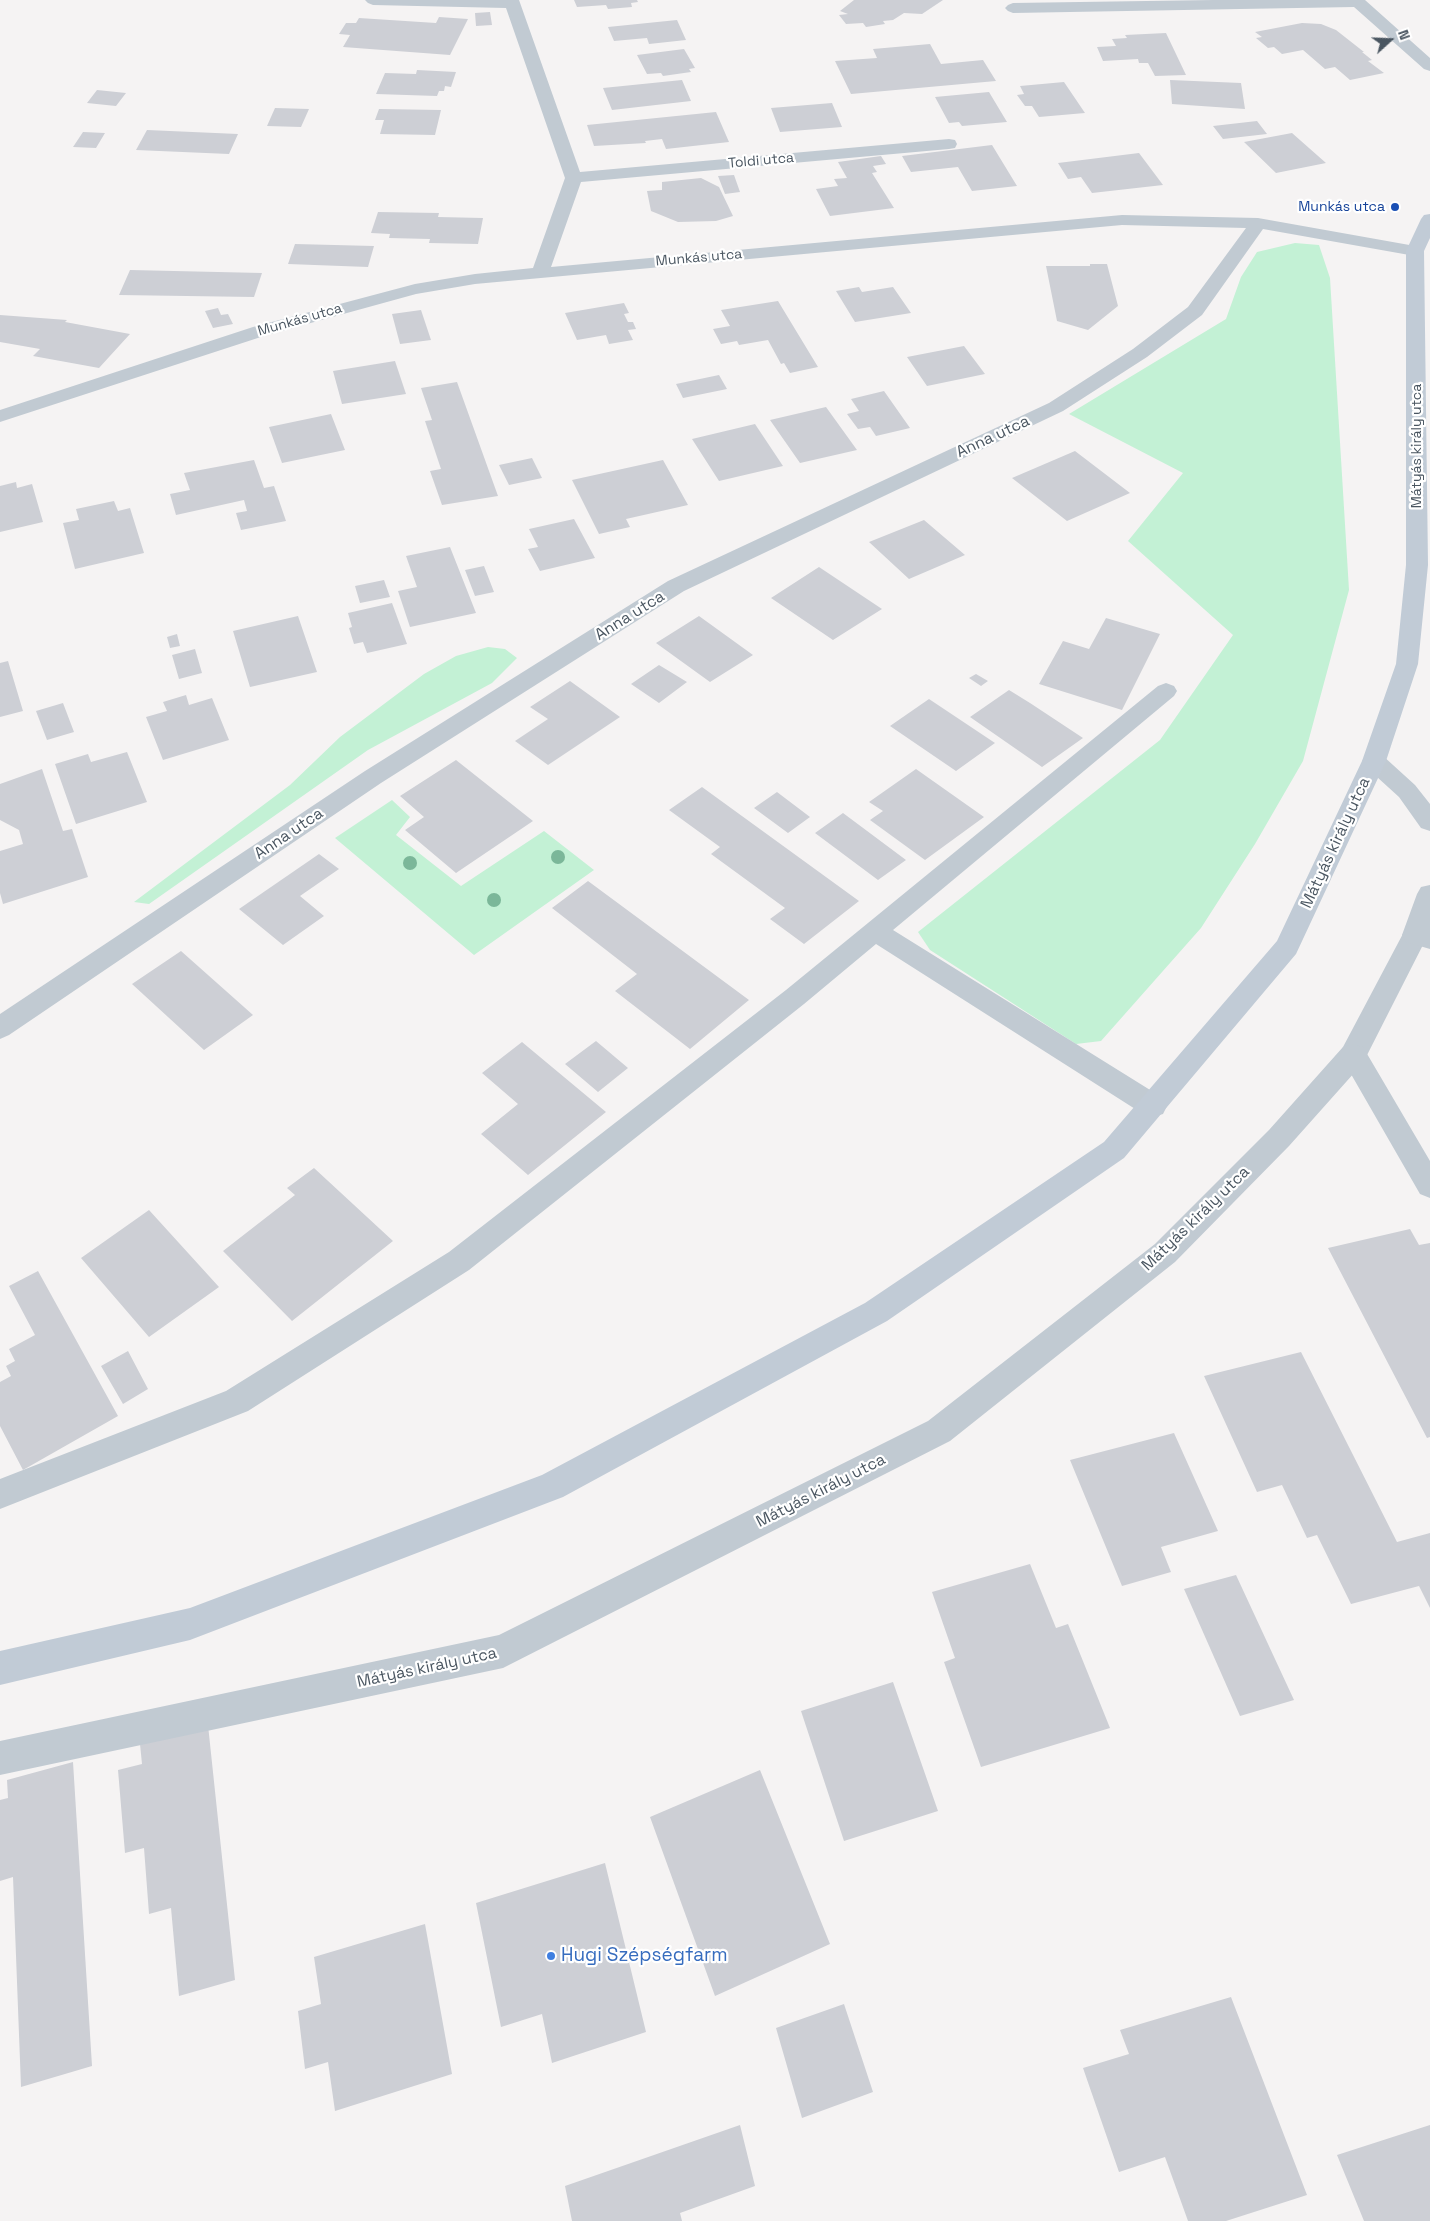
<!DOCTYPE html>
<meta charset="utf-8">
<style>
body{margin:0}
#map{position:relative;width:1430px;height:2221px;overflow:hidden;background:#f5f3f3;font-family:"Space Grotesk",sans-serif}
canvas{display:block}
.north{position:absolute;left:1365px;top:15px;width:50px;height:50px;-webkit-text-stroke:4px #fff;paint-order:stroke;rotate:70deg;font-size:14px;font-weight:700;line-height:20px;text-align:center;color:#4a5661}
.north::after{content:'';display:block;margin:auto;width:18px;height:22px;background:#4a5661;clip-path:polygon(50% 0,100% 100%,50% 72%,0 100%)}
</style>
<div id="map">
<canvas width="1430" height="2221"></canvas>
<div class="north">N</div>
</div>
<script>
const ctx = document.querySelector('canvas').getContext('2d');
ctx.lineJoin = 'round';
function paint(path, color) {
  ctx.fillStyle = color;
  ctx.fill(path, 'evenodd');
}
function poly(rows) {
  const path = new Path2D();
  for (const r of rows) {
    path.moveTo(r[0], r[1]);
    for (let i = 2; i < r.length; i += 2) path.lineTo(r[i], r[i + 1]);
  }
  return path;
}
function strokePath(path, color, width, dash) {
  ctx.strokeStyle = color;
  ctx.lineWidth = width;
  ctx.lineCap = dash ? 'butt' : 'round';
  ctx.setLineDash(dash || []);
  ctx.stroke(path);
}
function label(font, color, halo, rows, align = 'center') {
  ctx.font = font + ' "Space Grotesk",sans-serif';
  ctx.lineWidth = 4.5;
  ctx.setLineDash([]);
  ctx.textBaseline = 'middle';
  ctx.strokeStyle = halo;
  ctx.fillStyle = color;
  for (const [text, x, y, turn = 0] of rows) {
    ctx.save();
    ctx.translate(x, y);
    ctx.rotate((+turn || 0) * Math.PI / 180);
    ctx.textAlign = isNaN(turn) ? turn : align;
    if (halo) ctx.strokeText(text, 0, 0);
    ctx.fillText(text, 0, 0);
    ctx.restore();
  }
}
const green = poly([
 [1295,243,1319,245,1330,278,1349,590,1303,761,1255,844,1201,928,1101,1041,1076,1044,930,950,918,932,1160,740,1233,635,1128,541,1183,473,1069,414,1226,319,1241,277,1257,252],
 [488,647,505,649,517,658,492,683,368,750,149,904,134,902,290,785,340,737,424,674,456,656],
 [392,800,410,817,396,835,461,886,544,831,594,870,474,955,335,838]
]);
const building = poly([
 [574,0,637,0,638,2,631,3,632,7,608,9,606,5,577,7],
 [854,0,943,0,922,14,904,13,893,20,883,21,885,24,866,27,863,23,846,24,839,15,848,14,840,11],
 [490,12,492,25,476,26,475,13],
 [439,17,468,19,450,55,343,47,350,35,339,34,346,23,356,23,359,18,436,23],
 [677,20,686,40,649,44,647,38,614,41,608,27],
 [1302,23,1321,24,1336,30,1364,52,1362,52,1372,60,1368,61,1384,73,1350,80,1335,67,1325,69,1303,50,1282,54,1274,47,1268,48,1256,38,1262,37,1255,32],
 [1166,33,1186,75,1155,76,1148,63,1139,63,1138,59,1103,61,1097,47,1116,46,1112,39,1127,38,1125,35],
 [930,44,941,64,983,60,996,81,851,94,835,61,877,58,873,49],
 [684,49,695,68,689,69,691,72,663,76,661,73,647,74,637,55],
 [417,70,456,72,451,87,445,86,444,91,439,91,437,96,376,94,385,73,416,74],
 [682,80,691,101,612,110,603,88],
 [1170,80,1241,83,1245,109,1172,104],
 [1064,82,1085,113,1039,117,1032,106,1025,106,1017,95,1024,94,1020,86],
 [97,90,126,93,116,106,87,103],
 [989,92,1007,122,962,126,959,122,949,123,935,97],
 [832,103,842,127,780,132,771,108],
 [275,108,309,109,301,127,267,126],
 [379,109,441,110,435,135,380,134,384,120,375,120],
 [716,112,729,142,666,149,662,139,645,141,646,143,594,146,587,125],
 [1257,121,1267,134,1223,139,1213,126],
 [147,130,238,134,229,154,136,150],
 [83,132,105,133,96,148,73,147],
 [1292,133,1326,163,1276,173,1244,142],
 [992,145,1017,186,972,191,958,167,911,172,902,156],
 [1139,153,1163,185,1092,193,1081,177,1068,179,1058,163],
 [881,156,886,164,873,166,877,172,872,173,894,208,830,216,816,189,838,186,834,179,847,178,838,162],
 [734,175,740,192,725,194,718,176],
 [701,178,719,187,733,216,716,221,678,222,651,211,647,191,662,190,662,182],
 [378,212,439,213,438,217,483,218,478,244,429,243,430,239,389,238,390,234,371,233],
 [295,244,374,246,368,267,288,264],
 [1090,264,1107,264,1118,306,1088,330,1057,321,1046,266,1090,266],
 [130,270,262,273,254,297,119,295],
 [859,287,862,292,893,287,911,313,855,322,836,291],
 [778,301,818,367,790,373,784,363,781,364,768,340,739,345,737,341,721,344,713,329,730,326,721,310],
 [624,303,629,313,624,314,628,322,633,322,636,329,628,330,633,340,609,344,606,335,577,340,565,313],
 [218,308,221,315,228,314,233,324,213,328,205,311],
 [421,310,431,340,400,344,392,314],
 [0,315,67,320,65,322,130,334,99,368,33,356,40,349,0,342],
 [964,346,985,374,927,386,907,357],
 [395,361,406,394,342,404,333,371],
 [719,375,727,389,683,398,676,384],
 [457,382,498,496,442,505,430,471,441,469,425,421,432,420,421,388],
 [884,391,910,428,876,436,870,427,858,429,847,414,859,411,851,399],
 [826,407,857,450,800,463,770,420],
 [331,414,345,450,282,463,269,427],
 [755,424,783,466,719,481,692,439],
 [1075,451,1130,493,1067,521,1012,478],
 [532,458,542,478,509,485,499,465],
 [254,460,264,488,274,486,286,521,241,530,236,513,247,511,244,500,176,515,170,494,190,490,184,473],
 [663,460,688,505,626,519,630,527,599,534,572,480],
 [16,482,17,488,32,484,43,522,0,532,0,486],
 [114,501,118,511,130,508,144,553,75,569,63,523,79,520,76,509],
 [574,519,595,558,540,571,528,549,538,547,529,529],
 [924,520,965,555,909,579,869,542],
 [450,547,476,613,410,627,398,591,417,587,406,556],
 [484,566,494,592,475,596,465,570],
 [819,567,882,609,833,640,771,598],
 [384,580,390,597,360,603,355,586],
 [392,603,407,644,367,653,363,642,354,644,349,628,352,627,348,613],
 [298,616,317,672,250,687,233,631],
 [699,616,753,655,710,682,656,643],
 [1106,618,1160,634,1122,710,1039,684,1063,641,1089,649],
 [177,634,180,646,170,648,167,637],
 [195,649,202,673,179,679,172,655],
 [8,661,23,711,0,717,0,663],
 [659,665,687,682,659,703,631,684],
 [976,674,988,681,981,686,969,678],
 [570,681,620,717,548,765,515,741,548,719,530,707],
 [1009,690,1030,703,1083,738,1042,767,970,717],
 [186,695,189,705,212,698,229,740,163,760,146,717,167,711,163,702],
 [929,699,995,743,956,771,890,726],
 [63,703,74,732,47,740,36,711],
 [127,752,147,802,76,824,55,764,88,754,91,762],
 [456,760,533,821,456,873,405,830,424,817,400,796],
 [42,769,63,831,72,829,88,877,3,904,0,893,0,851,23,844,19,830,0,820,0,784],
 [916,769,984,817,925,860,870,820,883,811,869,802],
 [702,787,859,901,804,944,770,919,785,908,711,854,720,847,669,810],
 [777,792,810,817,788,833,754,808],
 [843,813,906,860,878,880,815,833],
 [319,854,339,869,300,896,324,916,283,945,239,909],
 [588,881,749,1000,690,1049,615,991,637,974,552,908],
 [181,951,253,1015,204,1050,132,984],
 [596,1041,628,1068,598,1092,565,1064],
 [522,1042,606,1112,528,1175,481,1134,518,1104,482,1073],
 [314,1168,393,1241,292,1321,223,1251,295,1195,287,1188],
 [149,1210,219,1287,149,1337,81,1258],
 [1410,1229,1419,1245,1430,1243,1430,1437,1427,1438,1328,1248],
 [38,1271,118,1416,23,1470,0,1426,0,1382,11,1376,6,1366,15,1361,9,1349,35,1335,9,1286],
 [128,1351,148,1389,123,1404,101,1366],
 [1301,1352,1397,1542,1430,1533,1430,1608,1419,1586,1351,1604,1317,1535,1307,1538,1282,1485,1257,1492,1204,1376],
 [1174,1433,1218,1531,1161,1547,1171,1572,1122,1586,1070,1460],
 [1030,1564,1056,1628,1068,1624,1110,1728,981,1767,944,1662,955,1658,932,1592],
 [1236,1575,1294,1700,1240,1716,1184,1589],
 [893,1682,938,1811,844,1841,801,1711],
 [208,1725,235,1980,179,1996,171,1908,149,1914,144,1848,125,1853,118,1770,142,1764,140,1744],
 [73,1762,92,2066,21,2087,13,1877,0,1881,0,1800,8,1798,7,1780],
 [760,1770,830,1944,715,1996,650,1817],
 [605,1863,646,2032,552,2063,542,2014,501,2027,476,1903],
 [425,1924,452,2074,335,2111,328,2062,305,2069,298,2011,321,2004,314,1957],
 [1231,1997,1307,2195,1226,2221,1188,2221,1165,2157,1119,2172,1083,2068,1129,2054,1120,2030],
 [844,2004,873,2092,802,2118,776,2028],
 [740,2125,755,2186,680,2213,682,2221,572,2221,565,2186],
 [1430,2125,1430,2221,1364,2221,1337,2155]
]);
const lane = poly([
 [1166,683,1174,686,1177,691,1174,696,893,930,1163,1098,1167,1106,1163,1114,1153,1117,1143,1114,876,944,804,1004,469,1270,248,1411,0,1509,0,1479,226,1391,449,1252,786,990,1158,686,1166,683],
 [1415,925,1424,928,1428,935,1363,1063,1289,1146,1175,1262,950,1441,503,1668,0,1775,0,1741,499,1635,928,1421,1155,1244,1269,1130,1343,1047,1406,928,1415,925]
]);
const street = poly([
 [365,0,519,0,580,172,949,139,955,140,957,144,955,148,949,149,581,182,551,267,1122,215,1258,218,1415,246,1421,247,1424,251,1421,255,1415,256,1263,229,1202,315,1147,357,1063,411,684,591,381,783,9,1035,0,1039,0,1014,365,771,668,581,1049,403,1133,349,1188,307,1246,228,1122,225,475,284,416,294,267,335,0,422,0,410,253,327,415,284,475,274,533,268,565,178,506,8,373,5,368,3,365,0],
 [1213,0,1365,0,1430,58,1430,71,1424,69,1354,7,1013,13,1008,11,1005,8,1008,5,1013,3,1213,0],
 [1374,753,1382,755,1415,785,1430,804,1430,831,1421,828,1399,797,1366,767,1362,761,1366,755,1374,753],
 [1430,885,1430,949,1406,942,1402,935,1417,894,1421,887,1430,885],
 [1353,1044,1363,1047,1430,1161,1430,1198,1420,1194,1340,1055,1343,1047,1353,1044]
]);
const secondary = poly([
 [1430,214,1430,238,1424,251,1428,565,1418,664,1386,761,1296,954,1124,1158,887,1321,563,1497,190,1640,0,1685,0,1651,190,1608,542,1475,865,1303,1104,1142,1277,941,1362,761,1396,664,1406,565,1406,251,1421,219,1424,215,1430,214]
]);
const trees = [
 [558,857],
 [410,863],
 [494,900]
];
const markers = [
 [1395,207,5,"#1a4fb4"],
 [551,1956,5,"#3f7fe0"]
];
const farStreetnames = [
 ["Toldi utca",761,161,-5],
 ["Munkás utca",699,258,-5],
 ["Munkás utca",300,320,-16],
 ["Mátyás király utca",1417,446,-90]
];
const farTransitnames = [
 ["Munkás utca",1385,207]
];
const streetNames = [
 ["Anna utca",993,437,-25],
 ["Anna utca",630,616,-32],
 ["Anna utca",289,834,-34],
 ["Mátyás király utca",1336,843,-65],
 ["Mátyás király utca",1196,1219,-44],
 ["Mátyás király utca",821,1491,-27],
 ["Mátyás király utca",427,1668,-12]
];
const nearShopnames = [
 ["Hugi Szépségfarm",561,1956]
];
paint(green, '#c3f1d5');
paint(building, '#cdcfd5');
paint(lane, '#c1cad2');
paint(street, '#c1cad2');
paint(secondary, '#c1cbd6');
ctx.fillStyle = '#7bb799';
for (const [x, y] of trees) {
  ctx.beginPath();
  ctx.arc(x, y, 7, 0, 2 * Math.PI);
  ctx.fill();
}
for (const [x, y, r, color] of markers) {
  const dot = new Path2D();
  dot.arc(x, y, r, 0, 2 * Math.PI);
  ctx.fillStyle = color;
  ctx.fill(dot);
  strokePath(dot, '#fff', 2);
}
label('14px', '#4a5661', '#fff', farStreetnames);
label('14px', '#164399', '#fff', farTransitnames, 'right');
label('16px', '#4a5661', '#fff', streetNames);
label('19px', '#366cbe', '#fff', nearShopnames, 'left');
</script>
